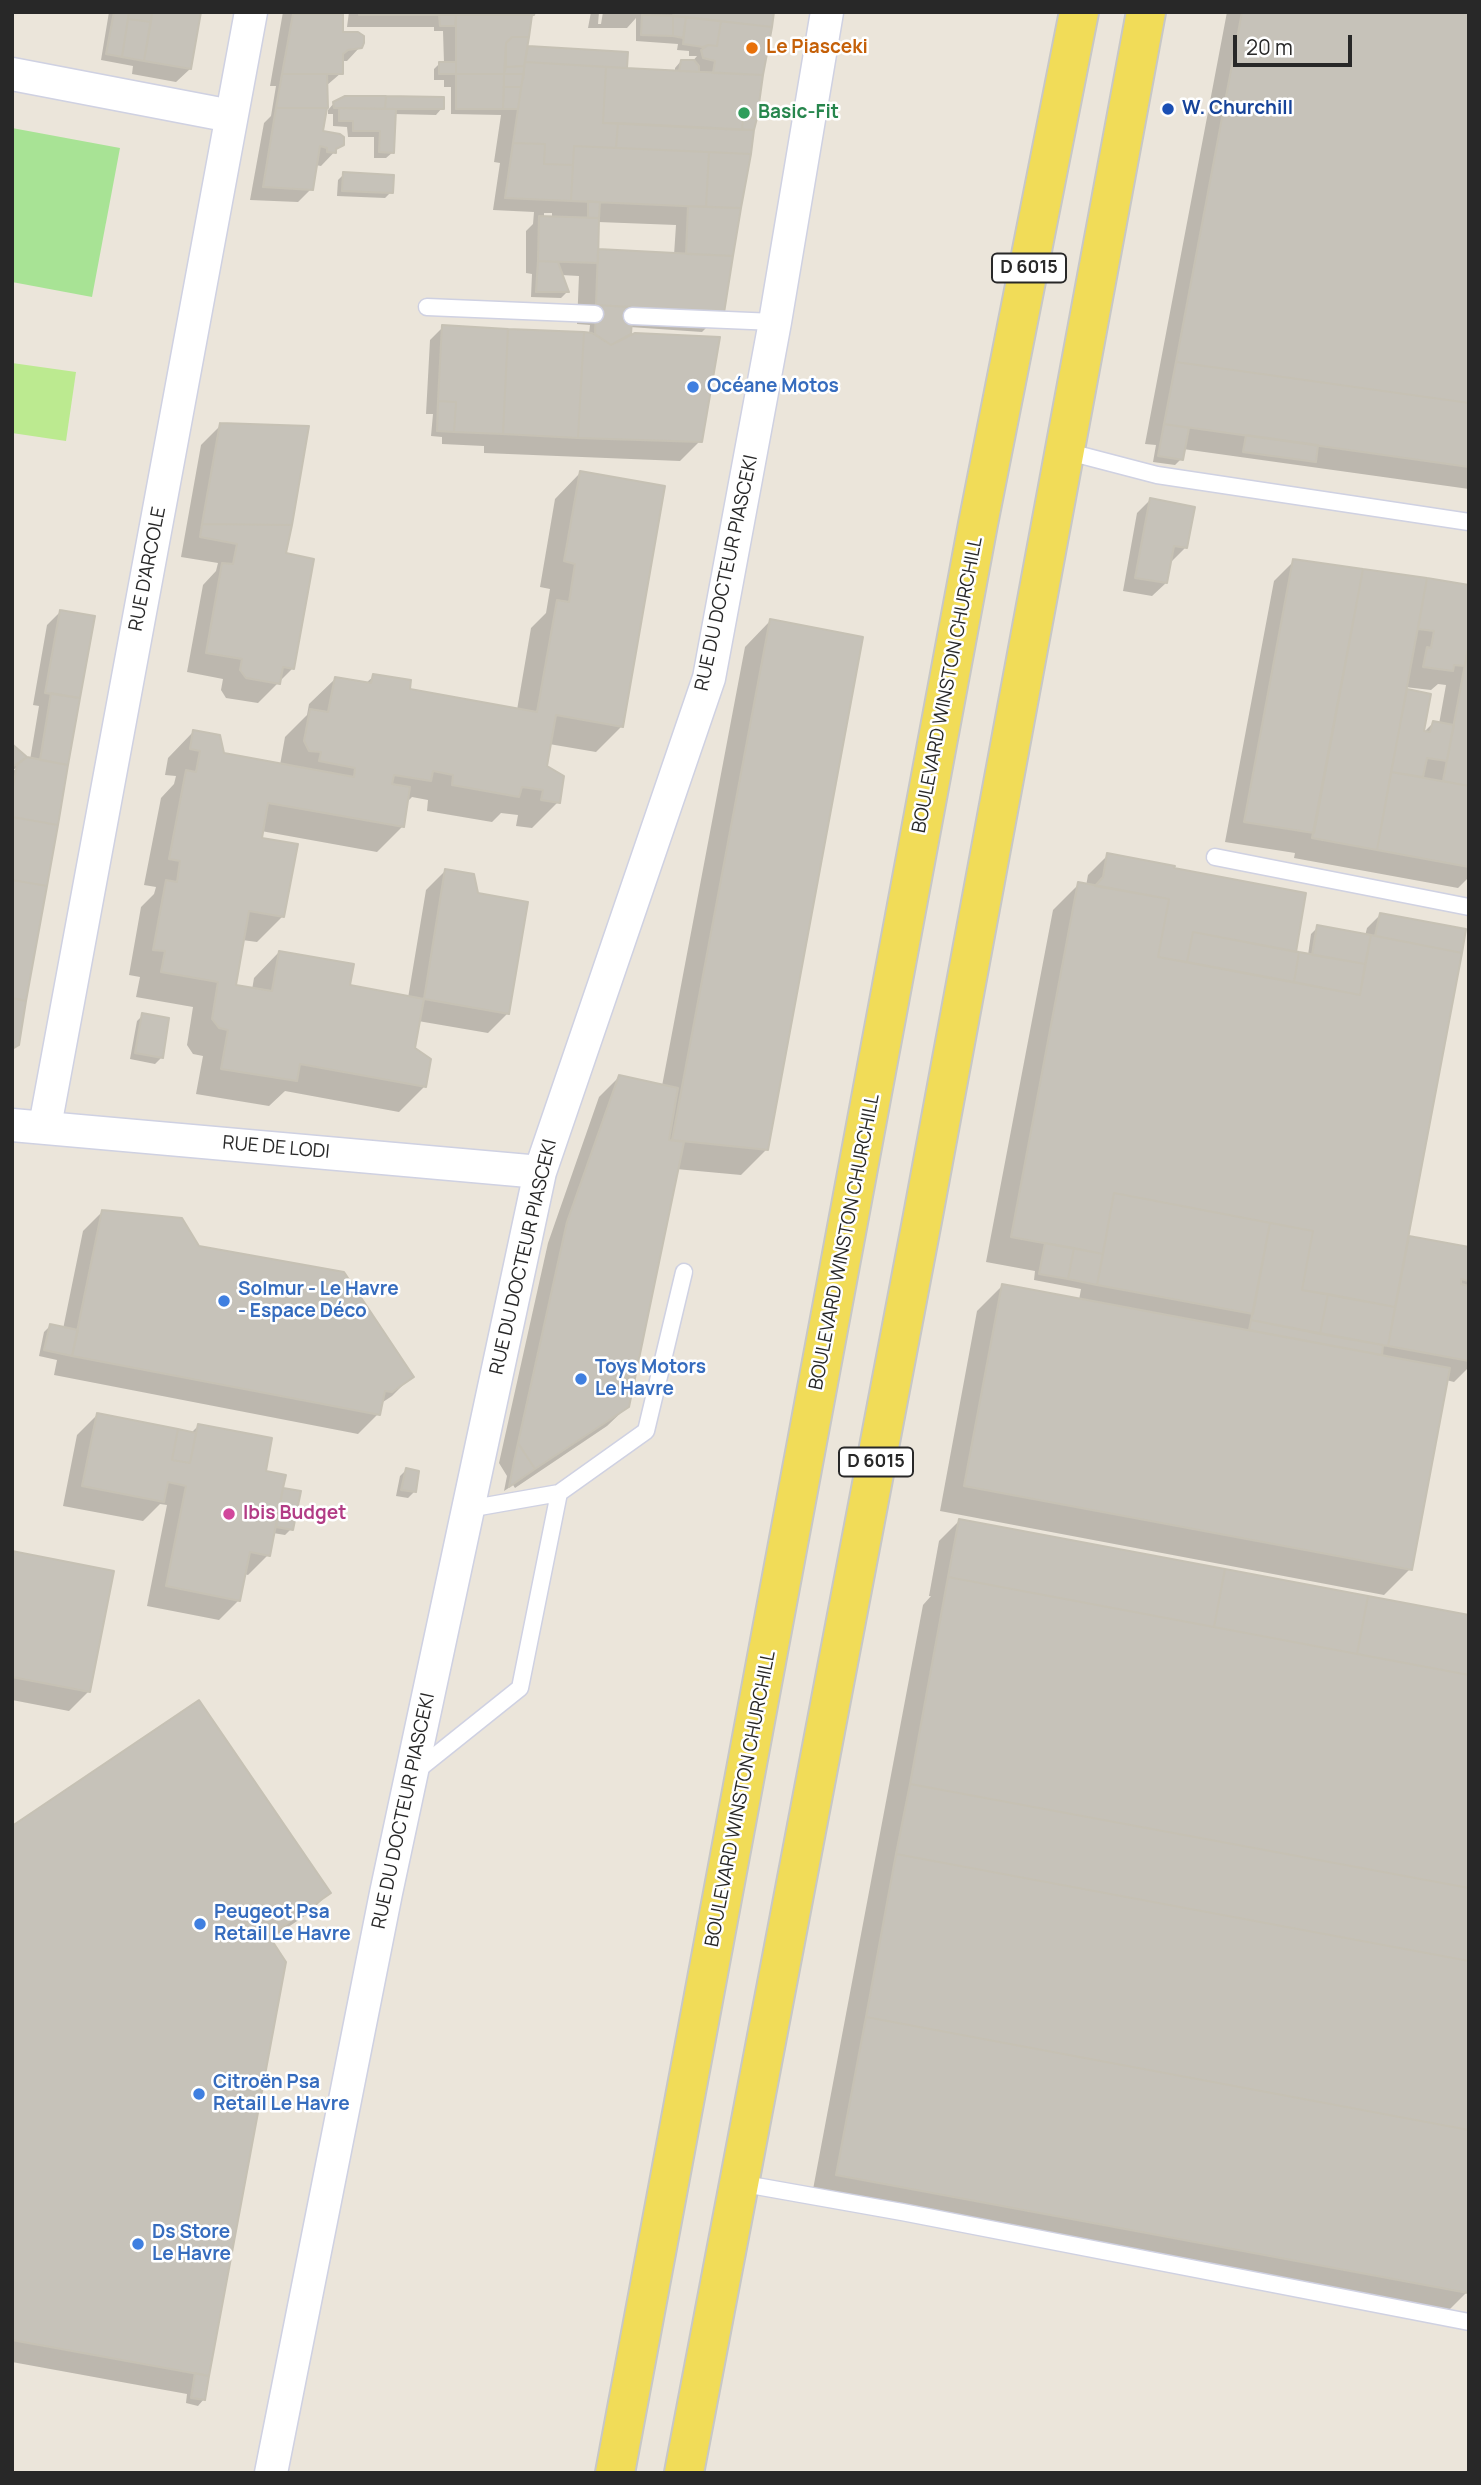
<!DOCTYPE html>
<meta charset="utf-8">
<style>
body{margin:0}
#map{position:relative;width:1481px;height:2485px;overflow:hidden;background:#ebe5da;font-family:Manrope,sans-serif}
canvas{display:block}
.frame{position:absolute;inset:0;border:14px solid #282828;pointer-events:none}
.scale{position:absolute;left:1233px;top:35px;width:119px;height:32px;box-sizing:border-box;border:4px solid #282828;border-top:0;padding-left:9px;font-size:21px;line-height:24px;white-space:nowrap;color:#282828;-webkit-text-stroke:5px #fff;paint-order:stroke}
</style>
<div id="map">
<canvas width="1481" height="2485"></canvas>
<div class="frame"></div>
<div class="scale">20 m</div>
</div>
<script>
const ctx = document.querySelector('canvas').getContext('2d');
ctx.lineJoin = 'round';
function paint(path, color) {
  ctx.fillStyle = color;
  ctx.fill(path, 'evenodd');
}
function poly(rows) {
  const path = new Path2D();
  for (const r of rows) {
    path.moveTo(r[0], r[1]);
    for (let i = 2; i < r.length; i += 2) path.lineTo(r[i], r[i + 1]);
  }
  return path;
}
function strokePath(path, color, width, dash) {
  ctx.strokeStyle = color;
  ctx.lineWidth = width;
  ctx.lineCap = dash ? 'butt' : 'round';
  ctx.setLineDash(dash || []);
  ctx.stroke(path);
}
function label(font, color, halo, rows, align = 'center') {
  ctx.font = font + ' Manrope,sans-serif';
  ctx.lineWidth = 5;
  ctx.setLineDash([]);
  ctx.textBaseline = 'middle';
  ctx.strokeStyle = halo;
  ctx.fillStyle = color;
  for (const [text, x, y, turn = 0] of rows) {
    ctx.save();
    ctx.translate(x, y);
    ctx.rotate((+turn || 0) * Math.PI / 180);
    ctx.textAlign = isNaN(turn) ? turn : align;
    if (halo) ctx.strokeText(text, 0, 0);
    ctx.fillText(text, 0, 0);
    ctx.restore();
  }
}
const green = poly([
 [12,128,120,148,92,297,12,282]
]);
const pitch = poly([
 [12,363,76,372,66,441,12,433]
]);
const shadow = poly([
 [109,12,199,12,190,69,176,82,132,74,133,66,101,60],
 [283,12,340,12,342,34,360,47,347,61,342,61,341,73,326,86,321,132,342,144,321,166,315,165,311,189,298,202,250,200,264,123,271,116,276,86,270,86],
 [349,12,532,12,525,47,626,54,625,69,675,72,675,68,681,61,692,62,697,56,689,56,689,51,677,50,678,44,636,41,636,18,627,28,588,28,591,12,599,12,598,24,601,24,603,12,772,12,722,312,702,332,630,327,630,334,624,339,700,441,680,461,484,453,484,446,442,444,442,437,431,436,433,414,426,414,430,340,443,327,589,334,590,325,577,324,579,276,561,275,567,292,561,298,531,297,532,274,526,273,526,231,533,224,534,212,493,210,500,163,494,162,501,115,451,114,451,87,444,87,444,80,434,80,434,69,440,63,444,63,443,31,434,31,434,27,347,27],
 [544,213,552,213,552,218,544,217],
 [598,222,676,225,674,255,596,254],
 [1227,12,1469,12,1469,489,1183,449,1181,459,1175,465,1153,462,1156,445,1145,444],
 [334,103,442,108,436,115,394,114,393,152,386,158,374,158,374,137,348,137,347,127,333,126,333,114,328,114,328,110],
 [344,174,391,192,385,198,337,196,338,180],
 [221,425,284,554,293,668,258,703,226,698,221,690,223,679,187,672,203,585,216,571,218,563,181,557,201,445],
 [580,473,622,726,596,752,549,744,545,767,558,802,532,828,516,826,518,815,501,813,492,822,427,811,428,800,412,797,406,803,403,826,377,852,261,831,260,839,282,917,257,942,242,940,234,986,252,990,254,978,279,952,348,986,408,998,426,890,446,870,508,1013,488,1033,418,1021,413,1049,425,1086,399,1112,285,1091,269,1106,196,1094,203,1056,193,1054,187,1045,193,1007,136,997,140,977,129,975,141,907,154,894,156,887,144,885,161,798,174,784,176,776,165,775,168,758,193,732,222,754,280,765,285,737,307,715,309,704,335,679,366,683,374,676,408,690,517,710,531,628,546,613,550,589,540,587,555,499],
 [1150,500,1185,548,1172,561,1170,560,1166,583,1152,596,1123,591,1137,513],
 [1294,561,1469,586,1469,877,1458,888,1294,858,1295,853,1225,842,1274,581],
 [1438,684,1446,685,1439,724,1433,723,1421,735,1429,695,1405,690,1405,687,1431,690],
 [60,612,17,1044,12,1049,12,772,17,768,12,770,12,746,26,759,30,760,39,706,33,705,47,625],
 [770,621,767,1149,741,1175,676,1169,628,1406,607,1426,515,1488,513,1485,504,1491,507,1476,499,1463,548,1243,599,1097,619,1077,662,1086,745,647],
 [1108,855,1172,870,1294,953,1308,955,1311,934,1318,927,1365,936,1367,928,1380,915,1406,1242,1410,1238,1469,1249,1469,1367,1454,1382,1446,1380,1410,1569,1384,1595,940,1511,977,1311,1003,1285,1079,1300,1081,1289,1034,1280,1035,1271,986,1262,1053,910,1079,884,1086,886,1088,875],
 [143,1015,161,1058,155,1064,130,1059,137,1021],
 [103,1211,198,1247,412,1376,392,1396,380,1404,378,1414,358,1434,54,1375,57,1360,39,1356,44,1332,50,1326,63,1329,83,1231],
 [97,1415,191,1433,198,1426,264,1473,281,1489,299,1493,291,1529,285,1535,273,1533,268,1555,248,1575,244,1574,239,1600,219,1620,147,1606,167,1505,160,1504,143,1521,63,1506,77,1435],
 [406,1470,414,1492,408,1498,396,1496,400,1476],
 [959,1521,1469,1617,1469,2280,1467,2292,1441,2318,811,2200,923,1605,931,1596,929,1596,939,1541],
 [12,1553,89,1691,69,1711,12,1700],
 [12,1828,329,1893,309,1913,269,1940,204,2399,198,2406,186,2403,187,2394,12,2362]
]);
const building = poly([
 [114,12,129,12,122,57,106,54,114,12],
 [129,12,152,12,151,22,128,19,129,12],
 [152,12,201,12,191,69,144,61,152,12],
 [359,12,475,12,474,15,359,15,359,12],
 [475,12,535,12,534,15,474,15,475,12],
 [674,12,774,12,772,27,673,16,674,12],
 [1242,12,1469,12,1469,403,1176,362,1242,12],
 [293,14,343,14,343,32,358,32,364,36,364,43,362,48,348,50,343,54,343,74,282,74,293,14],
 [439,15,456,15,455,26,440,26,439,15],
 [456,15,532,15,529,37,512,37,506,43,504,74,456,74,456,15],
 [642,15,673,16,673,36,641,35,642,15],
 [673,16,686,17,683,38,673,36,673,16],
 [686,17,721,21,717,46,708,45,703,47,683,44,686,17],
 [128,19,151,22,144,61,122,57,128,19],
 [721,21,772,27,763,75,713,73,715,61,703,58,701,50,708,45,717,46,721,21],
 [512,37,529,37,524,66,506,67,506,43,512,37],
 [528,46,628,52,627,68,525,62,528,46],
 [681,60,694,60,699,66,699,72,679,71,681,60],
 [439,62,456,62,456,74,439,74,439,62],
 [525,62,606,67,603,123,618,123,616,148,574,146,573,165,544,164,545,144,513,143,525,62],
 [524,66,524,74,504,74,506,67,524,66],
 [606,67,763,75,757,118,743,117,742,130,603,123,606,67],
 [282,74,327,74,328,108,276,108,282,74],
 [456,74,504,74,503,109,456,109,456,74],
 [504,74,524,74,521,87,504,87,504,74],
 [504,87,521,87,518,109,503,109,504,87],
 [345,96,386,96,385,109,334,108,333,102,345,96],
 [386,96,444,97,444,109,385,109,386,96],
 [276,108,327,108,323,131,340,134,344,137,344,145,336,149,336,153,327,152,327,148,320,146,313,190,263,187,276,108],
 [339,108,396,109,394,153,379,152,380,131,353,131,353,121,339,121,339,108],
 [743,117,757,118,754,130,742,130,743,117],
 [618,123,754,130,751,154,616,148,618,123],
 [513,143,545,144,544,164,573,165,571,201,505,198,513,143],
 [574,146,709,152,706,207,571,201,574,146],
 [709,152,751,154,741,208,706,207,709,152],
 [343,172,394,175,393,193,342,191,343,172],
 [588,201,600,202,599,218,588,218,588,201],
 [688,206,741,208,733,256,686,254,688,206],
 [539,216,599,218,598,263,538,261,539,216],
 [598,249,733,256,724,313,596,305,598,249],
 [538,261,558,262,569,292,536,292,538,261],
 [596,305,633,307,631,334,611,345,595,334,596,305],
 [442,325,508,329,503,434,454,432,456,402,438,401,442,325],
 [508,329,584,332,578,438,503,434,508,329],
 [584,332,592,333,611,345,635,333,720,337,702,442,578,438,584,332],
 [1176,362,1469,403,1469,467,1164,424,1176,362],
 [438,401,456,402,454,432,437,431,438,401],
 [220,423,309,426,292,525,202,524,220,423],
 [1164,424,1189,428,1183,460,1158,456,1164,424],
 [1246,435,1318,445,1316,462,1243,452,1246,435],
 [580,471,665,486,623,727,556,715,547,766,564,776,560,803,541,800,543,790,522,787,519,797,452,785,453,775,433,771,431,781,394,775,392,784,410,787,404,827,268,803,262,838,298,844,284,917,249,911,236,985,272,991,279,951,354,964,350,985,424,999,415,1048,431,1059,426,1087,300,1064,297,1081,221,1069,228,1030,219,1028,212,1019,218,982,161,972,165,951,153,950,166,880,177,882,180,861,169,859,186,770,196,772,200,751,190,749,193,730,220,735,224,753,354,777,355,768,319,761,321,752,309,751,304,741,310,709,328,712,335,677,371,683,373,674,411,680,410,689,537,712,557,600,569,602,575,564,564,561,580,471],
 [1150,498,1195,507,1187,548,1174,546,1167,583,1135,578,1150,498],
 [202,524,292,525,286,553,314,559,294,669,283,667,280,684,246,678,240,670,242,659,206,653,222,563,233,564,237,544,200,537,202,524],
 [1293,559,1363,569,1314,833,1244,822,1293,559],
 [1363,569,1427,578,1377,850,1312,838,1363,569],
 [1427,578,1469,585,1469,643,1465,666,1454,665,1453,671,1423,667,1427,647,1431,648,1434,631,1418,629,1427,578],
 [60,610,95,616,80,698,45,693,60,610],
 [770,619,863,637,768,1150,672,1140,770,619],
 [1469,643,1469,786,1443,781,1469,643],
 [1407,689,1431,694,1424,731,1430,732,1433,721,1454,725,1447,761,1427,758,1423,777,1391,772,1407,689],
 [51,693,80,698,68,765,40,760,51,693],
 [12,744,27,757,12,767,12,744],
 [27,757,68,765,58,825,12,817,12,793,17,765,27,757],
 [1391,772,1469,786,1469,867,1377,850,1391,772],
 [12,817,58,825,47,886,12,880,12,817],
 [1107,853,1175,866,1174,868,1306,893,1296,952,1193,932,1187,962,1158,957,1169,899,1095,886,1103,877,1107,853],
 [445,869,474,874,478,893,528,902,509,1014,424,999,445,869],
 [12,880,47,886,26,1001,12,998,12,880],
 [1078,882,1169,899,1158,957,1360,995,1371,935,1462,953,1395,1307,1302,1290,1313,1231,1114,1193,1103,1254,1011,1237,1078,882],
 [1380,913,1466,929,1462,953,1375,936,1380,913],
 [1317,925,1371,935,1365,964,1312,955,1317,925],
 [1193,932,1299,952,1294,982,1187,962,1193,932],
 [1299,952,1365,964,1360,995,1294,982,1299,952],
 [12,998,26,1001,19,1045,14,1048,12,1048,12,998],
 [142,1013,169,1018,163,1058,135,1053,142,1013],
 [619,1075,678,1088,669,1140,684,1142,629,1407,535,1469,518,1443,567,1222,619,1075],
 [1114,1193,1270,1223,1253,1314,1097,1285,1114,1193],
 [102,1210,182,1218,199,1246,344,1272,414,1377,392,1392,385,1391,380,1415,72,1356,102,1210],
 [1270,1223,1313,1231,1302,1290,1328,1294,1320,1334,1251,1320,1270,1223],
 [1409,1236,1469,1247,1469,1281,1461,1279,1461,1284,1469,1286,1469,1361,1388,1346,1409,1236],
 [1045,1243,1074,1248,1068,1279,1039,1274,1045,1243],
 [1074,1248,1103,1254,1097,1285,1068,1279,1074,1248],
 [1002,1284,1450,1368,1412,1570,964,1486,1002,1284],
 [1328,1294,1395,1307,1388,1346,1320,1334,1328,1294],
 [1251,1320,1383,1345,1382,1355,1249,1330,1251,1320],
 [50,1324,78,1330,72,1356,44,1350,50,1324],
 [97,1413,178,1429,172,1460,190,1463,198,1424,272,1438,266,1471,286,1475,283,1488,270,1556,250,1552,240,1601,166,1586,186,1486,168,1482,164,1502,82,1486,97,1413],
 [178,1429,196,1433,190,1463,172,1460,178,1429],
 [518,1443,535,1469,509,1487,514,1461,518,1443],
 [406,1468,419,1471,416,1492,401,1490,406,1468],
 [283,1488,301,1491,293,1530,276,1527,283,1488],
 [959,1519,1225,1569,1214,1627,948,1577,959,1519],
 [12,1551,114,1571,90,1692,12,1677,12,1551],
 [1225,1569,1368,1596,1357,1654,1214,1627,1225,1569],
 [948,1577,1469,1675,1469,1888,910,1784,948,1577],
 [1368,1596,1469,1615,1469,1675,1357,1654,1368,1596],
 [199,1700,331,1893,269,1936,286,1962,209,2376,12,2340,12,1826,199,1700],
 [910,1784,1469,1888,1469,1961,896,1854,910,1784],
 [896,1854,1469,1961,1469,2130,866,2017,896,1854],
 [866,2017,1469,2130,1468,2293,836,2175,866,2017],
 [195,2373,209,2376,205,2400,191,2398,195,2373]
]);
const lane = poly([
 [427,307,595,314],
 [632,316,775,322],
 [1065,451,1157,475,1469,522],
 [1215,857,1469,907],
 [468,1509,559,1493,646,1431,684,1272],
 [415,1772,520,1688,559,1493],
 [739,2183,902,2212,1469,2322]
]);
const street = poly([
 [12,74,231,116],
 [12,1125,540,1172],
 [45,1126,251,12],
 [271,2473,386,1893,540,1172,709,678,775,322,827,12]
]);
const primary = poly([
 [615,2473,978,524,1079,12],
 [684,2473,922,1221,1146,12]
]);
const markers = [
 [752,48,7,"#e8710a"],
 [1168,109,7,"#1a4fb4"],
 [744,113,7,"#2e9e5b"],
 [693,387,7,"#3f7fe0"],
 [224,1301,7,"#3f7fe0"],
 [581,1379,7,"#3f7fe0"],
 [229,1514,7,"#d1479c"],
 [200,1924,7,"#3f7fe0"],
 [199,2094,7,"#3f7fe0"],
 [138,2244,7,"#3f7fe0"]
];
const shields = [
 [1029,268,74],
 [876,1462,74]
];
const shieldNames = [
 ["D 6015",1029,268],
 ["D 6015",876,1462]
];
const foodNames = [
 ["Le Piasceki",766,48]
];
const transitNames = [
 ["W. Churchill",1182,109]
];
const leisureNames = [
 ["Basic-Fit",758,113]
];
const shopNames = [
 ["Océane Motos",707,387],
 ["Solmur - Le Havre",238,1290],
 ["- Espace Déco",238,1312],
 ["Toys Motors",595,1368],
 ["Le Havre",595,1390],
 ["Peugeot Psa",214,1913],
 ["Retail Le Havre",214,1935],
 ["Citroën Psa",213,2083],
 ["Retail Le Havre",213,2105],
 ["Ds Store",152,2233],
 ["Le Havre",152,2255]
];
const streetNames = [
 ["RUE D'ARCOLE",148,569,-79],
 ["RUE DU DOCTEUR PIASCEKI",727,573,-78],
 ["BOULEVARD WINSTON CHURCHILL",948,685,-79],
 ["RUE DE LODI",276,1148,5],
 ["BOULEVARD WINSTON CHURCHILL",845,1242,-79],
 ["RUE DU DOCTEUR PIASCEKI",524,1257,-77],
 ["BOULEVARD WINSTON CHURCHILL",741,1799,-79],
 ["RUE DU DOCTEUR PIASCEKI",404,1811,-78]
];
const hotelNames = [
 ["Ibis Budget",243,1514]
];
paint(green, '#a8e395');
paint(pitch, '#bcea90');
paint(shadow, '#0003');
paint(building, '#c6c2b9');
strokePath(building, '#c6c1b4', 2);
strokePath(lane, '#cfd1e2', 19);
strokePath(street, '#cfd1e2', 35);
strokePath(primary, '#c7c7c7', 42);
strokePath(lane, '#fff', 16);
strokePath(street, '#fff', 32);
strokePath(primary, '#f1dc58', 38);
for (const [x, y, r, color] of markers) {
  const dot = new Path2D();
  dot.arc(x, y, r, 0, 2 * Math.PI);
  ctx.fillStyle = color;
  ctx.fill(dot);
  strokePath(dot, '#fff', 2.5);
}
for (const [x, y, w] of shields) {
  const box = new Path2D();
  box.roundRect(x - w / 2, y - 14.5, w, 29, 5);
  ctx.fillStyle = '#fff';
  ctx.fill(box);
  strokePath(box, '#282828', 2);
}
label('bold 18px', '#282828', null, shieldNames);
label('bold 19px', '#c56008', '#fff', foodNames, 'left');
label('bold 19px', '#164399', '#fff', transitNames, 'left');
label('bold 19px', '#27864d', '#fff', leisureNames, 'left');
label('bold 19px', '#366cbe', '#fff', shopNames, 'left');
label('19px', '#282828', '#fff', streetNames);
label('bold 19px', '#b23c85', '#fff', hotelNames, 'left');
</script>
